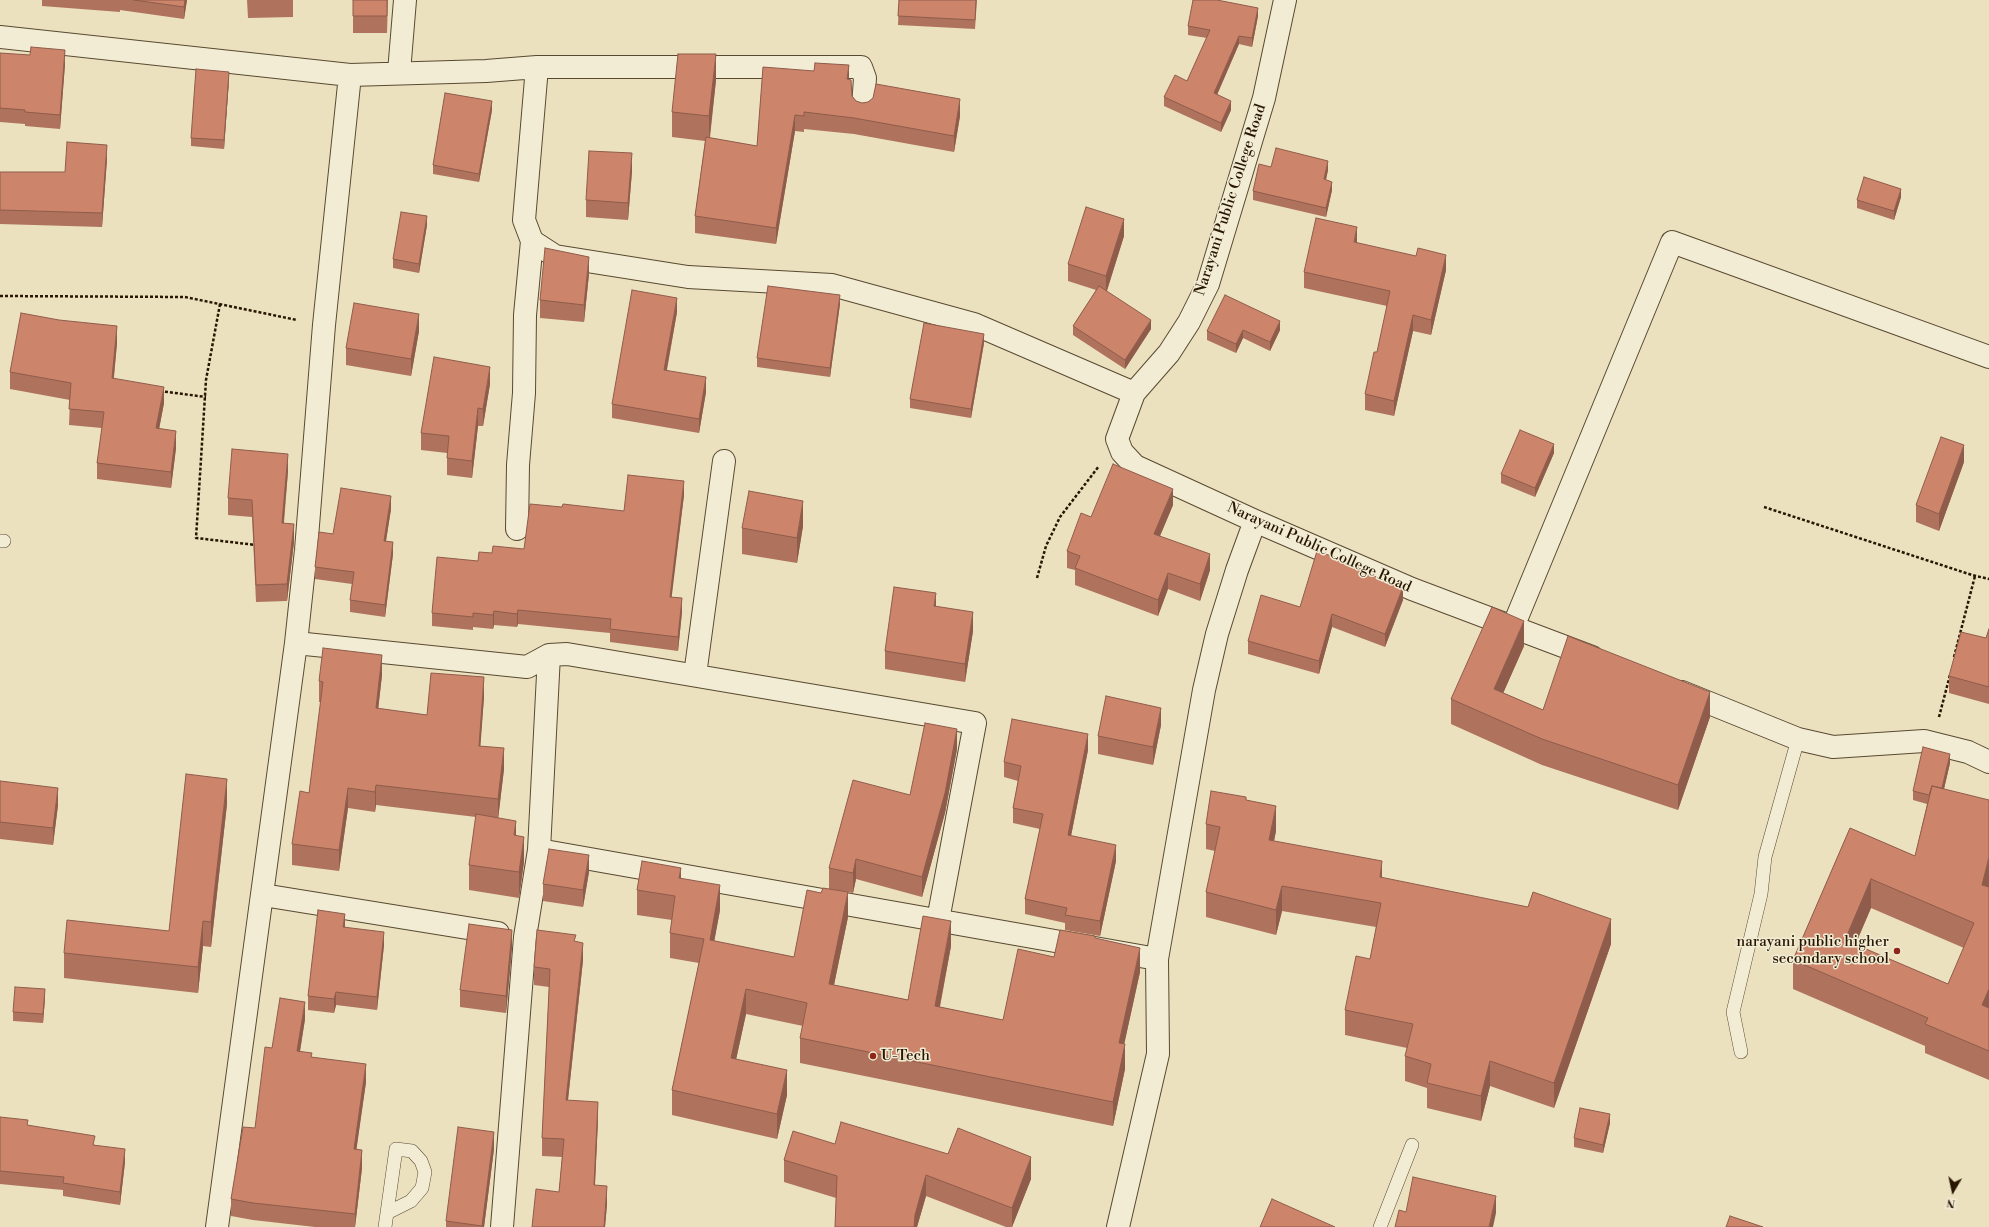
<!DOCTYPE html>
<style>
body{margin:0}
#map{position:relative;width:1989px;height:1227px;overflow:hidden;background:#ebe1bf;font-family:"Libre Bodoni",serif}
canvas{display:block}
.north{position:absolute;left:1933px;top:1171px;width:40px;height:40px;-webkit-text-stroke:3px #f2ecd5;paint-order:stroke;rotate:189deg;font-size:11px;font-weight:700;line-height:16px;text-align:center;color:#281601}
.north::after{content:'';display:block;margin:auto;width:14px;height:18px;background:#281601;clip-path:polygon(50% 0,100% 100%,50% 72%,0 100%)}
</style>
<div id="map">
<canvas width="1989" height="1227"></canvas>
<div class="north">N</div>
</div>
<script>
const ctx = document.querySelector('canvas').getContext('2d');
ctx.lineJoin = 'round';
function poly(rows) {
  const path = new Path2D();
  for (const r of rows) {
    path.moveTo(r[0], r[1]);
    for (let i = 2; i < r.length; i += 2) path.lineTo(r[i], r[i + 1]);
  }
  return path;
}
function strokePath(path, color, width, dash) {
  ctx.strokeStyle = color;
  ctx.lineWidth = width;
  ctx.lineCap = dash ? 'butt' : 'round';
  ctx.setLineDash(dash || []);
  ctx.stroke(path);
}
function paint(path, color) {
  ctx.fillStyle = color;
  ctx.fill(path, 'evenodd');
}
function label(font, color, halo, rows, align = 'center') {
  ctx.font = font + ' "Libre Bodoni",serif';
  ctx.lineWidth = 3;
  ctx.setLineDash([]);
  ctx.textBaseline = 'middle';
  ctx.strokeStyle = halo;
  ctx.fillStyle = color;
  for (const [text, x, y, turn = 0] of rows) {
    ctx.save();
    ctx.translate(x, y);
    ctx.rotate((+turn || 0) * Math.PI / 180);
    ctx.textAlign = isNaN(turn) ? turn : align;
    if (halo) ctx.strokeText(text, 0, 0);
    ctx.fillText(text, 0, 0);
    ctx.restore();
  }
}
const path = poly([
 [0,296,185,297,297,320],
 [220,304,206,380,196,538,256,545],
 [160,391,206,397],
 [1764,507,1972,575,1989,579],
 [1037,578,1046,546,1060,517,1099,466],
 [1954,657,1975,576],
 [1939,717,1950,675]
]);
const service = poly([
 [0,541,4,541],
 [1741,1052,1733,1012,1761,894,1765,857,1798,739],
 [385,1227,396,1149,412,1151,421,1161,425,1172,422,1188,411,1201,387,1213],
 [1380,1227,1412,1145]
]);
const minor = poly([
 [1285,0,1264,98,1208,284,1189,322,1169,353,1134,393,1117,439,1122,452,1135,466,1255,521,1412,589,1592,657],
 [0,37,350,75,486,71,537,67,524,220,532,241,555,256,688,277,832,285,974,324,1134,393],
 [537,67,861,67,865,78,863,107],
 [399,72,405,0],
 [517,529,518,465,524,393,525,315,532,241],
 [1513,627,1672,242,1989,357],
 [296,643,527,667,549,655,567,654,975,723,938,920],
 [695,675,724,461],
 [1682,692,1798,739,1833,747,1924,741,1968,752,1989,762],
 [539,850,1157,959],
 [263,895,498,933],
 [217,1227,296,643,306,550,324,325,350,75],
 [502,1227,525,937,539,850,549,655],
 [1118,1227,1158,1054,1157,959,1204,690,1217,634,1237,570,1255,521]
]);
const wall = poly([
 [42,0,187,0,184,19,120,10,120,12,42,6],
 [247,0,293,0,293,17,248,18],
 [353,0,388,0,387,33,353,33],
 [899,0,977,0,975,29,898,25],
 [1258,16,1252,47,1239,44,1217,94,1231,110,1221,132,1164,106,1164,97,1187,81,1207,38,1188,35,1188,26],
 [0,53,65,64,60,129,25,126,25,124,0,122],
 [763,67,849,79,852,96,856,101,862,103,960,116,954,152,854,134,804,129,804,132,795,131,776,244,695,233,695,216,705,141,672,137,672,112,716,80,710,138,757,146],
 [229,80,224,149,191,146,191,138],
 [492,110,479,182,433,174,433,165],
 [107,159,102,227,0,224,0,172,65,172],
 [1271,167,1328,170,1326,180,1332,190,1326,217,1253,200,1253,191],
 [632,171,628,220,586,217,586,200],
 [1901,197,1894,220,1857,208,1857,200],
 [427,225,419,273,393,268,393,259],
 [1124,236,1107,291,1151,329,1125,369,1073,335,1073,326,1096,290,1068,281,1068,264],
 [1357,243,1446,270,1431,335,1413,331,1394,416,1365,410,1365,394,1377,352,1387,306,1304,288,1304,272],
 [589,274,584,322,540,318,540,300],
 [1225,295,1280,330,1270,351,1243,338,1236,353,1207,340,1207,331],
 [840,304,830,377,757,367,757,358],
 [677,312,667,370,706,392,699,433,612,418,612,404],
 [419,331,411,376,346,365,346,348],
 [117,343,114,378,164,403,159,429,176,448,171,488,97,479,97,463,102,428,69,425,70,400,10,389,10,372],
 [984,343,971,418,910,408,910,399],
 [490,384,483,426,478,426,472,478,447,475,447,453,421,450,421,433],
 [1554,453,1535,497,1501,483,1501,474],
 [1964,462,1939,531,1916,522,1916,505],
 [288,471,284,523,294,542,287,601,256,602,252,517,228,515,228,498],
 [684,495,671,597,682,612,678,651,610,642,610,633,518,624,517,627,494,625,493,629,473,627,473,630,432,626,432,613,478,561,492,553,524,549,624,511],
 [1173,505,1160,536,1210,570,1200,601,1168,589,1158,616,1075,585,1075,570,1067,568,1067,551,1091,517],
 [391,509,386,541,393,554,385,617,350,612,350,600,352,584,315,579,315,567,333,534],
 [803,526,797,563,742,554,742,528],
 [1359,570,1403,600,1385,647,1332,627,1319,674,1248,654,1248,641,1300,607],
 [1989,629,1989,704,1949,693,1949,676,1986,638],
 [973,631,965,682,885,669,885,651],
 [1524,646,1503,693,1543,710,1710,717,1678,810,1542,765,1451,724,1451,699],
 [382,675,378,709,427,715,484,697,480,746,504,769,498,818,516,836,524,862,519,898,469,890,469,865,476,817,376,805,375,812,348,808,339,871,292,865,292,844,309,793,321,702,319,702,319,681],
 [1161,725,1153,765,1098,754,1098,736],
 [957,749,945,813,922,897,856,879,853,893,829,889,829,868,910,795],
 [1088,750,1071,836,1116,861,1100,936,1065,930,1065,923,1025,914,1025,899,1040,829,1013,823,1013,808,1018,781,1004,777,1004,762],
 [1950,763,1944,789,1989,887,1989,1080,1925,1053,1925,1046,1793,989,1793,960,1850,828,1915,856,1927,804,1913,800,1913,791],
 [1871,908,1964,948,1948,984,1855,945],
 [0,781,58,805,53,845,0,839],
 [1246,800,1276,831,1274,841,1382,878,1611,944,1554,1108,1490,1086,1481,1121,1427,1108,1427,1088,1405,1081,1405,1056,1407,1048,1345,1035,1345,1010,1370,959,1376,927,1282,911,1276,935,1206,917,1206,892,1215,851,1206,849,1206,824],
 [227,804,211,947,203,946,198,993,64,978,64,953,169,931],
 [589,872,583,907,543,901,543,884],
 [681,878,720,910,714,941,794,957,848,917,834,985,908,1000,951,946,940,1007,1003,1020,1054,957,1095,938,1140,972,1124,1044,1125,1069,1113,1126,800,1063,800,1038,803,1026,746,1014,736,1059,787,1095,777,1139,672,1115,672,1090,699,963,670,958,670,933,672,920,637,915,637,890],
 [345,927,384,945,377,1010,336,1005,334,1013,308,1010,308,996],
 [576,942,583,960,568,1100,598,1120,595,1185,607,1204,605,1227,532,1227,559,1192,562,1157,542,1156,542,1138,549,987,534,985,534,967],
 [512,948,506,1013,460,1007,460,990],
 [45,998,43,1023,13,1021,13,1012],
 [305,1019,300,1052,366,1082,356,1150,362,1168,355,1227,315,1227,253,1220,231,1216,231,1199,255,1128,272,1048],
 [0,1117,95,1145,125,1162,120,1205,63,1196,63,1190,0,1184],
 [1610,1123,1603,1153,1574,1147,1574,1138],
 [835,1144,1031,1179,1012,1227,1006,1227,926,1196,917,1227,835,1227,836,1198,784,1182,784,1160],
 [494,1149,484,1227,446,1227,446,1221]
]);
const shadedWall = poly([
 [185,0,187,0,184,19,184,7],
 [1258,8,1258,16,1252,47,1252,38],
 [1239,36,1239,44,1214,102,1214,93],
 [65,50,65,64,60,129,60,115],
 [716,54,716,80,709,142,709,116],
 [849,65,849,82,847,79],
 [229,72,229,80,224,149,224,140],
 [960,99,960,116,954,152,954,136],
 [492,101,492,110,479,182,479,174],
 [1231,101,1231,110,1221,132,1221,123],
 [795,115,795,131,776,244,776,228],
 [107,145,107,159,102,227,102,213],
 [632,153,632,171,628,220,628,203],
 [1328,161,1328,170,1324,188,1324,179],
 [1332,182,1332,190,1326,217,1326,208],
 [1901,189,1901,197,1894,220,1894,211],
 [427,216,427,225,419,273,419,264],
 [1124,219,1124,236,1106,293,1106,276],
 [1357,227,1357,243,1354,242],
 [1446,255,1446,270,1431,335,1431,320],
 [589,257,589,274,584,322,584,305],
 [840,295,840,304,830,377,830,368],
 [677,298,677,312,664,384,664,370],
 [419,314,419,331,411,376,411,359],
 [1413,315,1413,331,1394,416,1394,401],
 [1151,320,1151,329,1125,369,1125,360],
 [1280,321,1280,330,1270,351,1270,342],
 [117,326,117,343,112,394,112,378],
 [1243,330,1243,338,1236,353,1236,344],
 [984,334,984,343,971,418,971,409],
 [490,367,490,384,483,426,483,409],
 [706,377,706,392,699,433,699,419],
 [164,387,164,403,156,445,156,428],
 [478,408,478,426,472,478,472,461],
 [176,431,176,448,171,488,171,472],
 [1554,444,1554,453,1535,497,1535,488],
 [1964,445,1964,462,1939,531,1939,514],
 [288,454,288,471,282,540,282,523],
 [684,481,684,495,670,611,670,597],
 [1173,489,1173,505,1154,550,1154,534],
 [391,496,391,509,384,553,384,541],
 [803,501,803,526,797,563,797,538],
 [294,524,294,542,287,601,287,584],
 [393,542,393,554,385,617,385,605],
 [1210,554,1210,570,1200,601,1200,584],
 [1168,573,1168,589,1158,616,1158,600],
 [1403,587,1403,600,1385,647,1385,634],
 [936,593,936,612,934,606],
 [682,598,682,612,678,651,678,637],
 [518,610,518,624,517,627,517,614],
 [494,611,494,625,493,629,493,615],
 [973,612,973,631,965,682,965,664],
 [1332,614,1332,627,1319,674,1319,661],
 [1524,621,1524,646,1494,714,1494,689],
 [382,655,382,675,376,729,376,708],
 [484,677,484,697,479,766,479,746],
 [1710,692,1710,717,1678,810,1678,785],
 [1161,708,1161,725,1153,765,1153,747],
 [957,729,957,749,945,813,922,897,922,877],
 [1088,734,1088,750,1068,851,1068,835],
 [504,748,504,769,498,820,498,799],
 [1950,754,1950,763,1940,806,1940,798],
 [227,779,227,804,211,947,211,922],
 [376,785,376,805,375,812,375,792],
 [58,788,58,805,53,845,53,828],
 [348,788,348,808,339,871,339,850],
 [1276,806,1276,831,1269,865,1269,840],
 [516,821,516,846,514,835],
 [524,837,524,862,519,898,519,872],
 [1116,845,1116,861,1100,936,1100,921],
 [589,855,589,872,583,907,583,890],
 [1989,857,1989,886,1982,914,1982,885],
 [856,859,856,879,853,893,853,873],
 [1382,861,1382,886,1380,877],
 [681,868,681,893,679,878],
 [1871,879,1871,908,1845,969,1845,940],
 [720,885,720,910,710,965,710,940],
 [1282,886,1282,911,1276,935,1276,910],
 [848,892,848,917,829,1009,829,984],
 [345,914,345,927,343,940,343,927],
 [1611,919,1611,944,1554,1108,1554,1083],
 [203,921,203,946,198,993,198,967],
 [951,921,951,946,935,1031,935,1006],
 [512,930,512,948,506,1013,506,996],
 [384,932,384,945,377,1010,377,997],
 [583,943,583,960,566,1118,566,1100],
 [1140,948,1140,972,1119,1068,1119,1043],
 [45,989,45,998,43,1023,43,1014],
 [746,989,746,1014,731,1083,731,1058],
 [1989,989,1989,1018,1982,1005],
 [336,992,336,1005,334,1013,334,999],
 [305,1002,305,1019,297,1069,297,1051],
 [1125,1044,1125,1069,1113,1126,1113,1102],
 [1490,1061,1490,1086,1481,1121,1481,1096],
 [366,1064,366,1082,354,1167,354,1149],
 [787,1070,787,1095,777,1139,777,1114],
 [598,1102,598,1120,594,1203,594,1185],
 [1610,1114,1610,1123,1603,1153,1603,1145],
 [494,1132,494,1149,484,1227,482,1227],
 [125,1149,125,1162,120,1205,120,1192],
 [362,1150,362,1168,355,1227,355,1214],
 [1031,1157,1031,1179,1012,1227,1012,1208],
 [926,1175,926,1196,917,1227,914,1227,915,1215],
 [607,1186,607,1204,605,1227,604,1227],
 [1496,1196,1496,1213,1493,1227,1489,1227]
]);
const building = poly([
 [134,0,185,0,184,7,134,0],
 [353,0,387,0,387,16,353,16,353,0],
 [899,0,976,0,975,20,898,16,899,0],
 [1193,0,1217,0,1258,8,1252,38,1239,36,1214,93,1231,101,1221,123,1164,97,1175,75,1187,81,1210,30,1188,26,1193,0],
 [31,47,65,50,60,115,25,112,25,110,0,108,0,53,30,55,31,47],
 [678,54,716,54,709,116,672,112,678,54],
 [815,63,849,65,847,79,851,80,852,96,856,101,862,103,868,102,873,98,876,84,960,99,954,136,854,118,804,112,804,116,795,115,776,228,695,216,706,137,757,146,763,67,814,71,815,63],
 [196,69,229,72,224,140,191,138,196,69],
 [445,93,492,101,479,174,433,165,445,93],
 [67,142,107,145,102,213,0,210,0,172,65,172,67,142],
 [1276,148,1328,161,1324,179,1332,182,1326,208,1253,191,1259,164,1271,167,1276,148],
 [589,151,632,153,628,203,586,200,589,151],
 [1864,177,1901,189,1894,211,1857,200,1864,177],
 [1086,207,1124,219,1106,276,1068,264,1086,207],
 [401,212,427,216,419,264,393,259,401,212],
 [1316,218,1357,227,1354,242,1416,256,1418,248,1446,255,1431,320,1413,315,1394,401,1365,394,1374,352,1377,352,1390,291,1304,272,1316,218],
 [545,248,589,257,584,305,540,300,545,248],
 [768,286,840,295,830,368,757,358,768,286],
 [1099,286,1151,320,1125,360,1073,326,1099,286],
 [632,290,677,298,664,370,706,377,699,419,612,404,632,290],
 [1225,295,1280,321,1270,342,1243,330,1236,344,1207,331,1225,295],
 [354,303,419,314,411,359,346,348,354,303],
 [21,313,59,320,117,326,112,378,164,387,156,428,176,431,171,472,97,463,104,412,69,409,71,383,10,372,21,313],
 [924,323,984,334,971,409,910,399,924,323],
 [434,357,490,367,483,409,478,408,472,461,447,458,449,436,421,433,434,357],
 [1520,430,1554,444,1535,488,1501,474,1520,430],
 [1941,437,1964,445,1939,514,1916,505,1941,437],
 [232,449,288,454,282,523,294,524,287,584,256,585,252,500,228,498,232,449],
 [1113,464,1173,489,1154,534,1210,554,1200,584,1168,573,1158,600,1075,568,1080,556,1067,551,1081,513,1091,517,1113,464],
 [628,475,684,481,670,597,682,598,678,637,610,629,611,619,518,610,517,614,494,611,493,615,473,613,473,617,432,613,437,557,478,561,479,552,492,553,493,546,524,549,530,504,562,507,563,504,624,511,628,475],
 [341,488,391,496,384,541,393,542,385,605,350,600,354,572,315,567,319,532,333,534,341,488],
 [749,491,803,501,797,538,742,528,749,491],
 [1317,551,1359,566,1358,570,1403,587,1385,634,1332,614,1319,661,1248,641,1261,595,1300,607,1317,551],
 [894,587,936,593,934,606,973,612,965,664,885,651,894,587],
 [1492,607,1524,621,1494,689,1543,710,1568,636,1710,692,1678,785,1542,739,1451,699,1492,607],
 [1989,629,1989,687,1949,676,1961,632,1986,638,1989,629],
 [323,648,382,655,376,708,427,715,431,673,484,677,479,746,504,748,498,799,376,785,375,792,348,788,339,850,292,844,300,791,309,793,323,682,319,681,323,648],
 [1106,696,1161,708,1153,747,1098,736,1106,696],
 [1012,719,1088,734,1068,835,1116,845,1100,921,1065,915,1067,908,1025,899,1043,814,1013,808,1021,766,1004,762,1012,719],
 [925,723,957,729,945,793,922,877,856,859,853,873,829,868,853,780,910,795,925,723],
 [1923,747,1950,754,1942,788,1932,786,1929,795,1913,791,1923,747],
 [186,774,227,779,211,922,203,921,198,967,64,953,67,920,169,931,186,774],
 [0,781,58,788,53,828,0,822,0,781],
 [1932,786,1989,800,1989,857,1982,885,1989,887,1989,989,1982,1005,1989,1008,1989,1051,1925,1024,1928,1018,1793,960,1850,828,1915,856,1932,786],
 [1871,879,1974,923,1948,984,1845,940,1871,879],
 [1211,791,1246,797,1246,800,1276,806,1269,840,1382,861,1380,877,1528,907,1533,892,1611,919,1554,1083,1490,1061,1481,1096,1427,1083,1431,1064,1405,1056,1413,1024,1345,1010,1356,956,1370,959,1381,903,1282,886,1276,910,1206,892,1220,827,1206,824,1211,791],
 [476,814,516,821,514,835,524,837,519,872,469,865,476,814],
 [549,849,589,855,583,890,543,884,549,849],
 [642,861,681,868,679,878,720,885,710,940,794,957,807,890,821,893,823,888,848,892,829,984,908,1000,923,916,951,921,935,1006,1003,1020,1018,949,1054,957,1060,930,1095,936,1095,938,1140,948,1119,1043,1125,1044,1113,1102,800,1038,807,1003,746,989,731,1058,787,1070,777,1114,672,1090,704,939,670,933,675,896,637,890,642,861],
 [318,910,345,914,343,927,384,932,377,997,336,992,334,999,308,996,318,910],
 [469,924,512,930,506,996,460,990,469,924],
 [537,930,576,935,574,941,583,943,566,1100,598,1102,594,1185,607,1186,604,1227,532,1227,536,1189,559,1192,564,1139,542,1138,550,969,534,967,537,930],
 [15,987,45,989,43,1014,13,1012,15,987],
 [280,998,305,1002,297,1051,312,1053,311,1057,366,1064,354,1149,362,1150,355,1214,253,1203,231,1199,243,1127,255,1128,265,1047,272,1048,280,998],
 [1580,1108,1610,1114,1603,1145,1574,1138,1580,1108],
 [0,1117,28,1120,27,1125,95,1136,93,1145,125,1149,120,1192,63,1183,64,1177,0,1171,0,1117],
 [841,1122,948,1154,958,1128,1031,1157,1012,1208,926,1175,915,1215,914,1227,835,1227,837,1176,784,1160,793,1131,835,1144,841,1122],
 [458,1127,494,1132,482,1226,446,1221,458,1127],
 [1413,1177,1496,1196,1489,1227,1395,1227,1399,1210,1406,1212,1413,1177],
 [1272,1199,1335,1227,1260,1227,1272,1199],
 [1730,1216,1763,1227,1726,1227,1730,1216]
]);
const markers = [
 [1897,951,4,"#8f2418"],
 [873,1056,4,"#8f2418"]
];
const streetNames = [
 ["Narayani Public College Road",1231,200,-72],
 ["Narayani Public College Road",1319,548,24]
];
const poiNames = [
 ["narayani public higher",1889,942],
 ["secondary school",1889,959],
 ["U-Tech",881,1056,"left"]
];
strokePath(service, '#594930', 14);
strokePath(minor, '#594930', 24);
strokePath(path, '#281601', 2.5, [3, 2]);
strokePath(service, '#f2ecd5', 13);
strokePath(minor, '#f2ecd5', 22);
paint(wall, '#af725c');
paint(shadedWall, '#8f5c4b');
paint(building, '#cc846b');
strokePath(building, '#8f5c4b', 1);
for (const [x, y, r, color] of markers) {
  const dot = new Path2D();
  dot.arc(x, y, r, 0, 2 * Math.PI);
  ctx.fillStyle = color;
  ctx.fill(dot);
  strokePath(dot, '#f2ecd5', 1.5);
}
label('15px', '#281601', '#f2ecd5', streetNames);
label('15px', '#281601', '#f2ecd5', poiNames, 'right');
</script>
